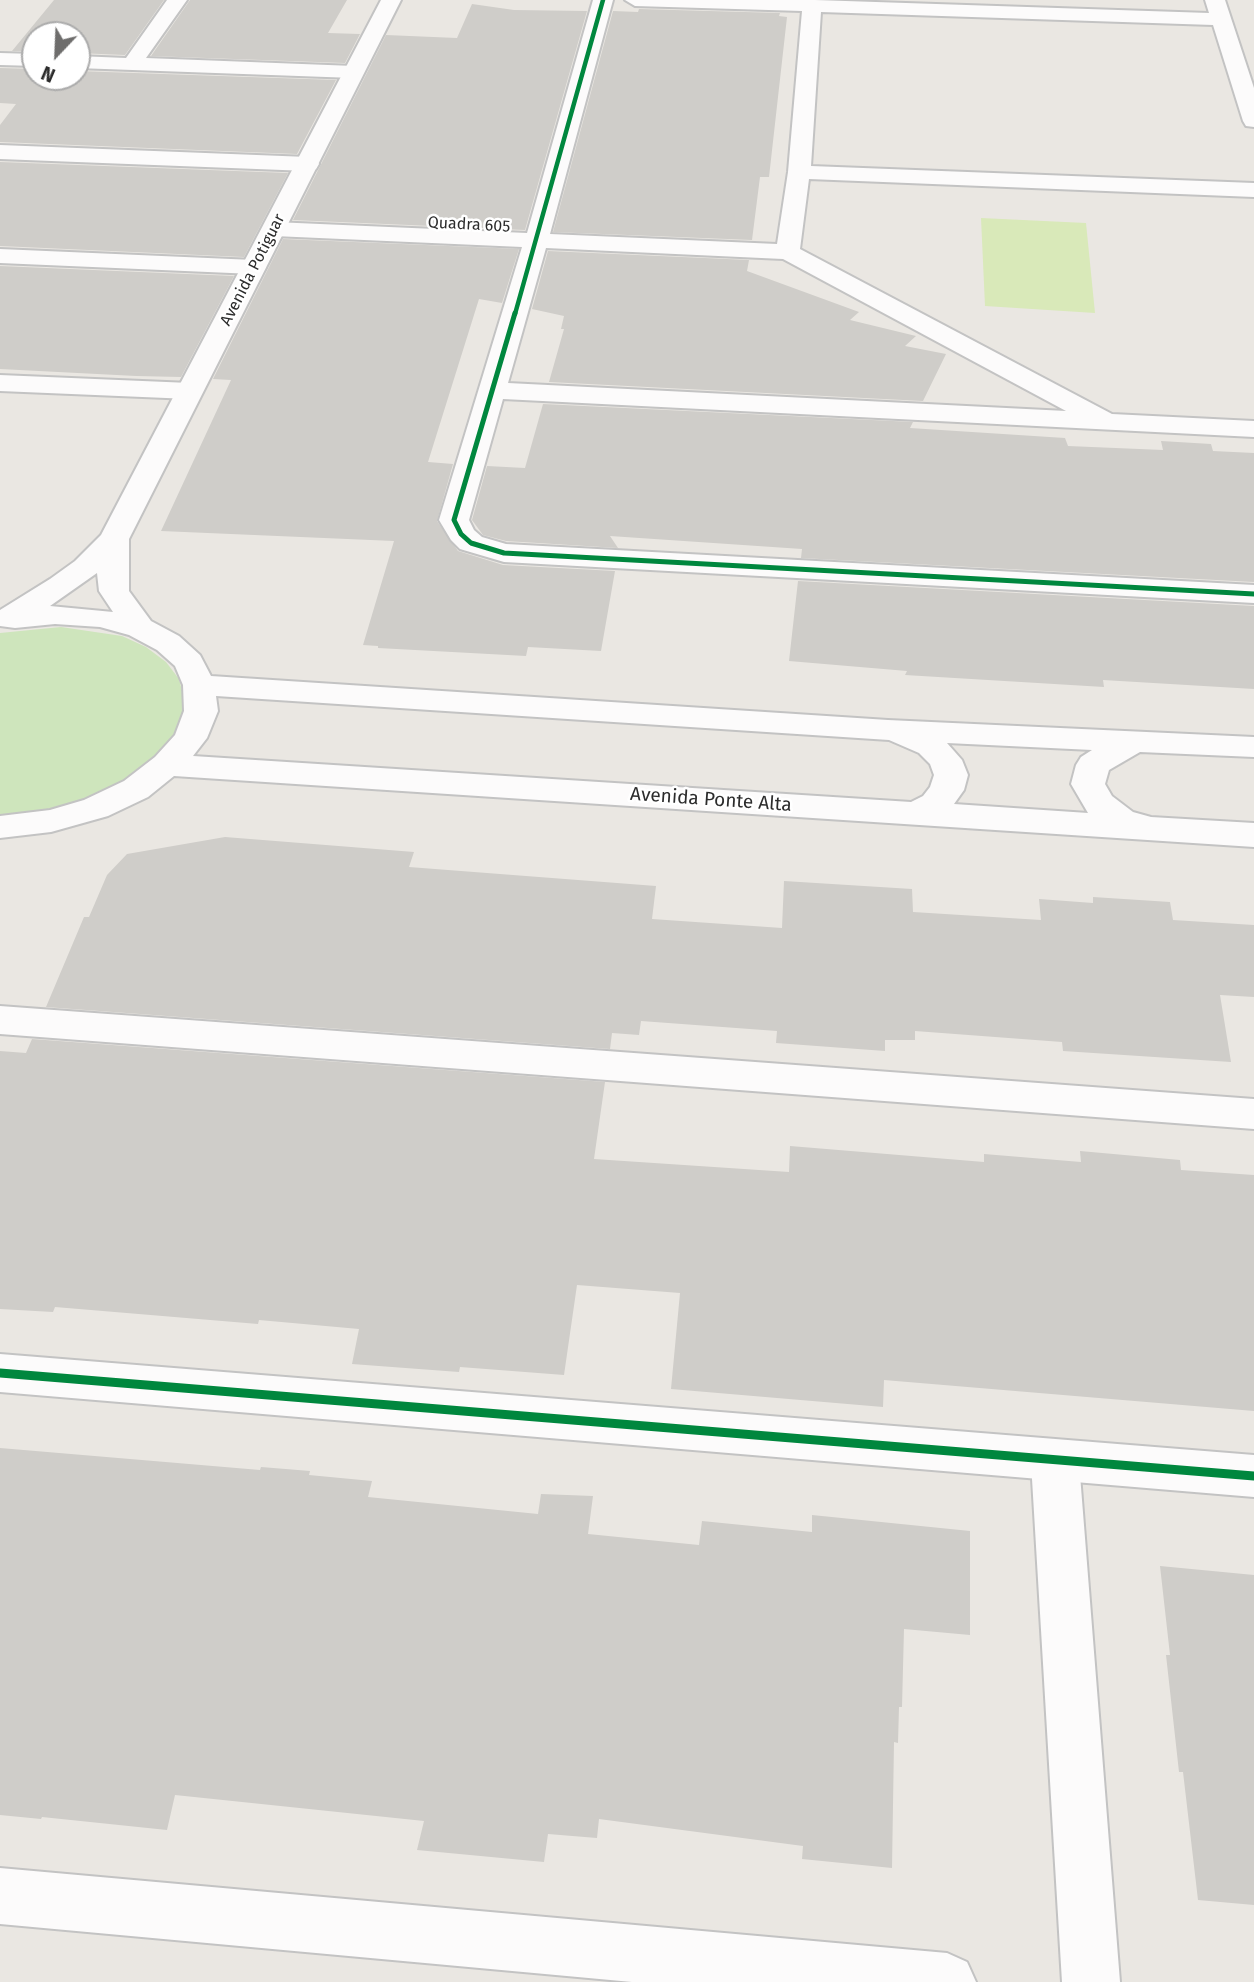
<!DOCTYPE html>
<style>
body{margin:0}
#map{position:relative;width:1254px;height:1982px;overflow:hidden;background:#eae7e2;font-family:"Fira Sans",sans-serif}
canvas{display:block}
.north{position:absolute;left:21px;top:21px;width:70px;height:70px;box-sizing:border-box;background:#fff;border:2px solid #ababab;border-radius:50%;rotate:203deg;font-size:19px;font-weight:700;line-height:28px;text-align:center;color:#2c2c2c}
.north::after{content:'';display:block;margin:auto;width:24px;height:32px;background:#6e6d6c;clip-path:polygon(50% 0,100% 100%,50% 72%,0 100%)}
</style>
<div id="map">
<canvas width="1254" height="1982"></canvas>
<div class="north">N</div>
</div>
<script>
const ctx = document.querySelector('canvas').getContext('2d');
ctx.lineJoin = 'round';
function paint(path, color) {
  ctx.fillStyle = color;
  ctx.fill(path, 'evenodd');
}
function poly(rows) {
  const path = new Path2D();
  for (const r of rows) {
    path.moveTo(r[0], r[1]);
    for (let i = 2; i < r.length; i += 2) path.lineTo(r[i], r[i + 1]);
  }
  return path;
}
function strokePath(path, color, width, dash) {
  ctx.strokeStyle = color;
  ctx.lineWidth = width;
  ctx.lineCap = dash ? 'butt' : 'round';
  ctx.setLineDash(dash || []);
  ctx.stroke(path);
}
function label(font, color, halo, rows, align = 'center') {
  ctx.font = font + ' "Fira Sans",sans-serif';
  ctx.lineWidth = 5;
  ctx.setLineDash([]);
  ctx.textBaseline = 'middle';
  ctx.strokeStyle = halo;
  ctx.fillStyle = color;
  for (const [text, x, y, turn = 0] of rows) {
    ctx.save();
    ctx.translate(x, y);
    ctx.rotate((+turn || 0) * Math.PI / 180);
    ctx.textAlign = isNaN(turn) ? turn : align;
    if (halo) ctx.strokeText(text, 0, 0);
    ctx.fillText(text, 0, 0);
    ctx.restore();
  }
}
const green = poly([
 [61,627,122,636,146,647,166,662,179,679,184,698,182,719,171,741,154,761,128,780,98,796,62,808,0,817,0,633]
]);
const pitch = poly([
 [981,218,1086,223,1095,313,985,306]
]);
const building = poly([
 [54,0,164,0,125,55,77,53,77,35,35,35,35,51,12,51],
 [190,0,347,0,328,33,360,34,345,63,151,56],
 [472,4,514,10,587,11,525,230,293,220,386,35,457,38],
 [639,9,780,13,779,16,787,17,769,177,760,177,752,240,553,232,613,11,638,12],
 [0,68,35,69,35,77,77,77,77,71,336,80,297,154,0,142,0,125,16,104,0,103],
 [0,162,288,173,244,257,0,246],
 [283,239,519,249,502,303,479,299,428,462,453,464,437,521,458,551,503,565,615,571,601,651,528,647,526,656,378,648,378,646,363,645,394,541,161,531,231,380,213,379],
 [548,251,749,260,747,271,859,312,850,320,916,336,905,346,946,354,923,401,549,382,564,329,561,329,564,316,532,309],
 [0,266,234,276,181,377,136,376,0,369],
 [543,404,913,422,910,428,1065,438,1068,446,1163,450,1161,441,1211,444,1213,451,1254,453,1254,582,801,558,802,549,610,536,618,548,506,541,483,535,472,520,487,466,525,468],
 [798,581,1254,606,1254,689,1103,680,1104,687,905,675,907,671,789,661],
 [225,837,414,852,409,867,656,886,652,919,782,928,784,881,912,889,913,912,1041,920,1039,899,1093,903,1093,897,1170,902,1173,920,1254,925,1254,997,1220,995,1231,1062,1063,1051,1062,1042,915,1031,915,1040,885,1040,885,1051,776,1043,777,1031,641,1021,639,1035,612,1033,610,1049,46,1007,84,917,89,917,107,875,127,854],
 [32,1039,605,1082,594,1159,789,1172,790,1146,984,1162,984,1154,1081,1162,1080,1151,1180,1160,1181,1170,1254,1175,1254,1411,884,1380,883,1407,671,1389,680,1293,577,1285,564,1375,460,1367,459,1372,352,1364,359,1329,259,1320,258,1324,55,1307,53,1312,0,1309,0,1051,26,1053],
 [0,1448,260,1470,261,1467,310,1471,309,1475,372,1481,368,1497,538,1514,541,1494,593,1496,588,1534,699,1545,702,1521,812,1532,812,1515,970,1531,970,1635,904,1629,902,1707,899,1707,898,1743,894,1742,892,1868,802,1859,803,1846,599,1819,597,1838,548,1834,544,1862,417,1850,424,1821,175,1795,167,1830,42,1817,41,1819,0,1815],
 [1160,1566,1254,1575,1254,1905,1198,1900,1183,1772,1179,1772,1166,1655,1170,1655]
]);
const street = poly([
 [167,0,187,0,146,58,354,66,361,68,364,72,361,76,354,78,77,68,77,56,126,58,167,0],
 [593,0,613,0,550,234,777,244,788,172,802,11,635,6,625,0,815,0,1209,13,1205,0,1225,0,1254,88,1254,127,1246,126,1243,121,1213,25,821,12,811,166,1254,183,1254,197,809,179,800,249,1112,414,1254,421,1254,437,503,399,469,520,474,530,482,537,506,544,1254,585,1254,603,504,562,460,549,451,540,439,520,522,247,274,236,266,234,262,229,266,224,274,222,527,233,593,0],
 [546,248,783,259,1066,411,508,383,546,248],
 [0,53,35,54,35,66,0,65,0,53],
 [0,145,308,157,316,159,319,164,316,169,308,171,0,159,0,145],
 [0,249,254,260,263,262,266,267,263,272,254,274,0,263,0,249],
 [0,375,190,383,199,385,203,391,199,397,190,399,0,391,0,375],
 [0,1006,1254,1099,1254,1129,0,1034,0,1006],
 [1055,1441,1072,1447,1079,1462,1120,1982,1062,1982,1031,1462,1038,1447,1055,1441],
 [0,1868,947,1953,967,1962,976,1982,632,1982,0,1924,0,1868]
]);
const secondary = poly([
 [381,0,401,0,129,539,129,591,151,621,179,636,200,655,211,676,888,720,1254,737,1254,757,1140,752,1109,770,1105,784,1112,796,1133,812,1151,817,1254,823,1254,847,174,776,148,797,108,816,51,832,0,838,0,816,50,810,84,800,124,781,155,757,175,735,184,711,183,685,175,666,157,650,129,635,100,627,55,624,15,628,0,626,0,610,50,579,75,561,101,535,381,0],
 [97,573,99,591,113,612,50,606,97,573],
 [216,696,889,740,919,753,930,764,934,775,930,787,923,796,911,802,193,756,207,738,218,711,216,696],
 [947,743,1092,750,1081,757,1076,765,1071,784,1088,813,954,804,964,790,968,775,962,760,947,743],
 [0,1354,1254,1455,1254,1497,0,1392,0,1354]
]);
const cyclewayFar2 = poly([
 [515,314,603,0]
]);
const cyclewayFar1 = poly([
 [515,313,454,520,461,534,471,543,504,553,1254,594]
]);
const cycleway = poly([
 [0,1373,1254,1476]
]);
const farStreetnames = [
 ["Quadra 605",469,225,3],
 ["Avenida Potiguar",253,270,-63]
];
const streetNames = [
 ["Avenida Ponte Alta",711,800,4]
];
paint(green, '#cee5bc');
paint(pitch, '#d9e9b9');
paint(building, '#cfcdc9');
strokePath(street, '#c3c3c3', 4);
strokePath(secondary, '#c3c3c3', 4);
paint(street, '#fcfbfb');
paint(secondary, '#fcfbfb');
strokePath(cyclewayFar2, '#00873e', 4.5);
strokePath(cyclewayFar1, '#00873e', 5);
strokePath(cycleway, '#00873e', 9);
label('16px', '#2c2c2c', '#fff', farStreetnames);
label('19px', '#2c2c2c', '#fff', streetNames);
</script>
